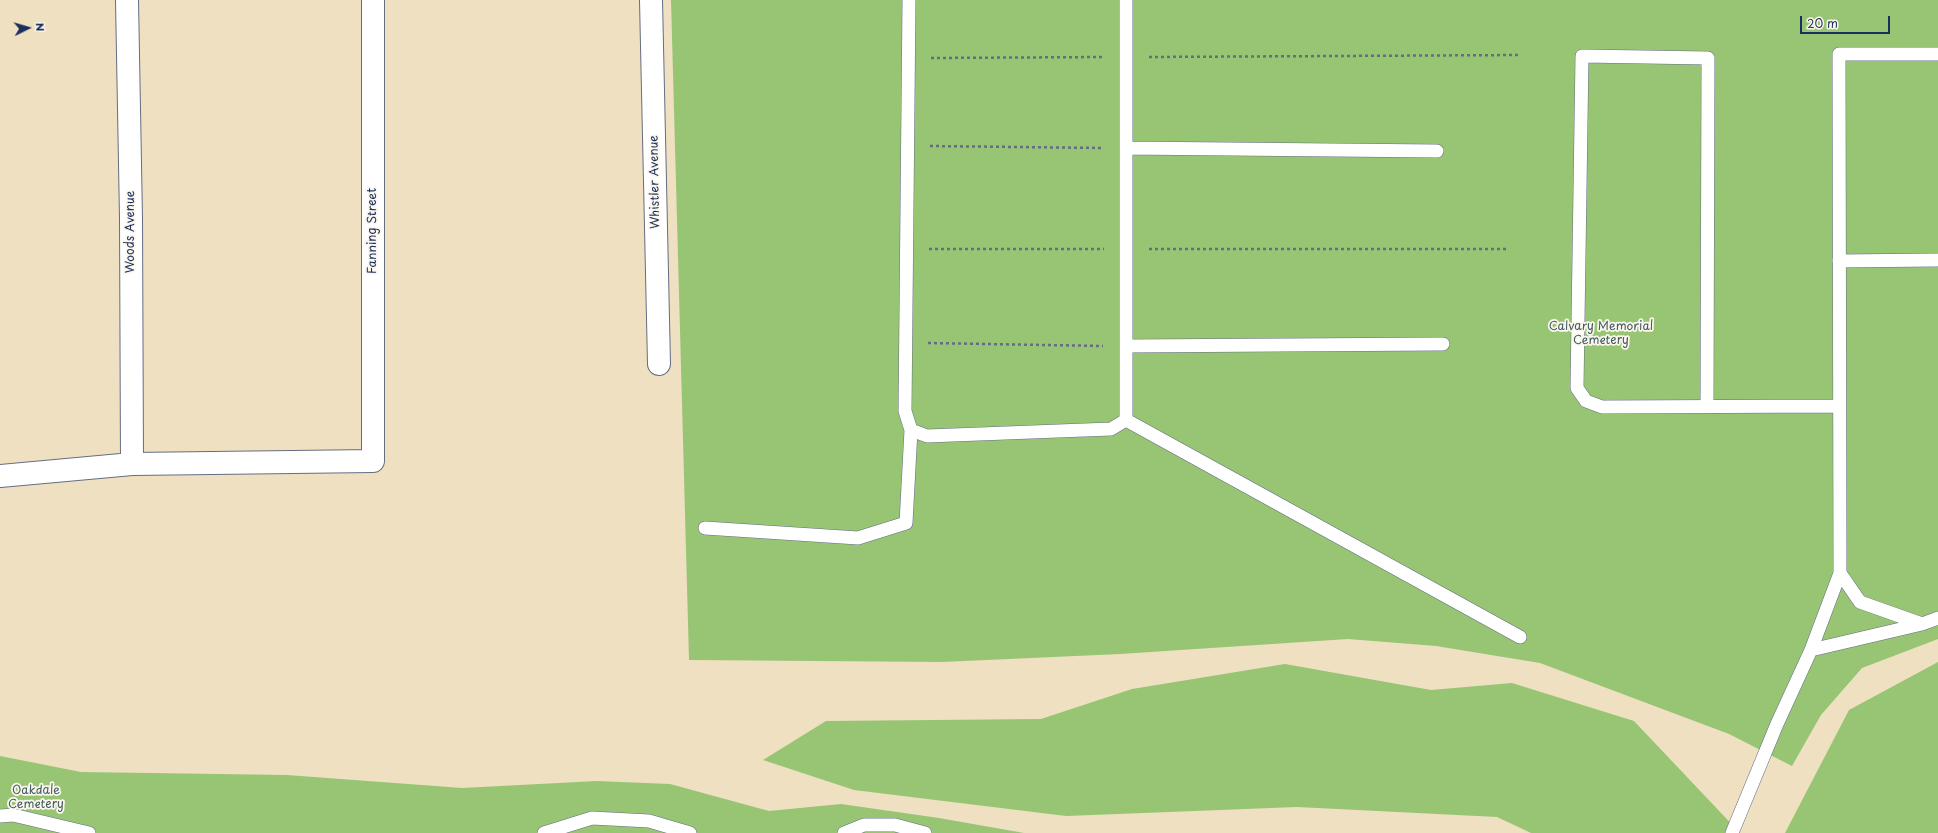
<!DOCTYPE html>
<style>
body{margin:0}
#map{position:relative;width:1938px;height:833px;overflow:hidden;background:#efe0c1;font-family:"Playpen Sans",sans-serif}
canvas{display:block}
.north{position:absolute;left:8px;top:8px;width:40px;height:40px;-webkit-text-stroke:3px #fbf7ec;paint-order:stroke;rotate:85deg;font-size:11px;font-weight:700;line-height:16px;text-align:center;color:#1b2f5e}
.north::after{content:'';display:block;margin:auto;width:14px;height:18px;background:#1b2f5e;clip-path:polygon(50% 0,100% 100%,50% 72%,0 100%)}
.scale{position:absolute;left:1800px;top:16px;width:90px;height:18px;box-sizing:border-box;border:2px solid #1b2f5e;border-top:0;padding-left:5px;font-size:12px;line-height:14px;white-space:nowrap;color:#1b2f5e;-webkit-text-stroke:3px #fbf7ec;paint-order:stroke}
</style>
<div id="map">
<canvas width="1938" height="833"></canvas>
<div class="north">N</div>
<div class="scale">20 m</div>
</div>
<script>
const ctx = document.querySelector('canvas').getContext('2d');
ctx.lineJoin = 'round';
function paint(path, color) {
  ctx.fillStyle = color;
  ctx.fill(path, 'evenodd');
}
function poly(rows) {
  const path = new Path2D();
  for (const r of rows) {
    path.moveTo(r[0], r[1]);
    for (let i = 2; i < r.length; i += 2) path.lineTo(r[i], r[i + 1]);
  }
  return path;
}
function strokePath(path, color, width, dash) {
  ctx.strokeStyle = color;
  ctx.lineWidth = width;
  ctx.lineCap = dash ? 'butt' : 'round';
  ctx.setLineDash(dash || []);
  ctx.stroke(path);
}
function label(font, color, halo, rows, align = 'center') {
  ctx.font = font + ' "Playpen Sans",sans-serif';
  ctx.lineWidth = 3.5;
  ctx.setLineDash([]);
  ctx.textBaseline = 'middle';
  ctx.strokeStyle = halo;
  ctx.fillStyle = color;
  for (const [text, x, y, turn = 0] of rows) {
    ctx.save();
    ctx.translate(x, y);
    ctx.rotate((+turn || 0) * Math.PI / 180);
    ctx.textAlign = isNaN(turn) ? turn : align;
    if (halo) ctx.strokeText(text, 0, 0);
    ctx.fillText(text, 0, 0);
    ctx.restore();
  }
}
const green = poly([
 [671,0,1938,0,1938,639,1862,668,1821,715,1792,766,1729,734,1540,663,1436,646,1348,639,1120,654,942,662,689,660],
 [1938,662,1938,833,1785,833,1849,710],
 [1285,664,1431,690,1512,683,1634,721,1740,833,1531,833,1497,817,1297,807,1066,816,854,790,763,760,826,721,1041,719,1132,689],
 [0,756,81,772,287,775,462,788,597,781,670,784,769,811,841,804,939,818,1024,833,0,833]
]);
const path = poly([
 [1149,57,1521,55],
 [931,58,1104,57],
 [930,146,1103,148],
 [929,249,1104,249],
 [1149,249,1508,249],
 [928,343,1103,346]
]);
const lane = poly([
 [909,0,905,411,911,430,927,436,1111,429,1126,420,1126,0],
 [1126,148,1437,151],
 [1839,261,1938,260],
 [1126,346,1443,344],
 [1707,406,1708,58,1582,56,1577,388,1586,401,1602,407,1839,406],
 [1126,420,1520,637],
 [705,528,858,538,906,523,911,430],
 [1922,624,1860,602,1840,573,1839,54,1938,54],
 [1811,650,1922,624,1938,618],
 [0,816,13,815,89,833],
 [544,833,592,818,649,821,690,833],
 [844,833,864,825,895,825,925,833],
 [1732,833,1777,724,1811,650,1840,573]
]);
const street = poly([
 [127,0,131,218,132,464],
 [651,0,659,364],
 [0,476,132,464,373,461,373,0]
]);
const streetNames = [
 ["Whistler Avenue",655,182,-91],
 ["Fanning Street",373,231,-90],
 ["Woods Avenue",131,232,-90]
];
const parkNames = [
 ["Calvary Memorial",1601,327],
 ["Cemetery",1601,341],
 ["Oakdale",36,791],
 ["Cemetery",36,805]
];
paint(green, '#97c574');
strokePath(lane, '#656d81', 14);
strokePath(street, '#656d81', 24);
strokePath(path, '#656d81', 2.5, [3, 3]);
strokePath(lane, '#fff', 13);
strokePath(street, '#fff', 22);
label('12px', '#1b2f5e', '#fbf7ec', streetNames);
label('12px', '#405c65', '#fbf7ec', parkNames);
</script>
